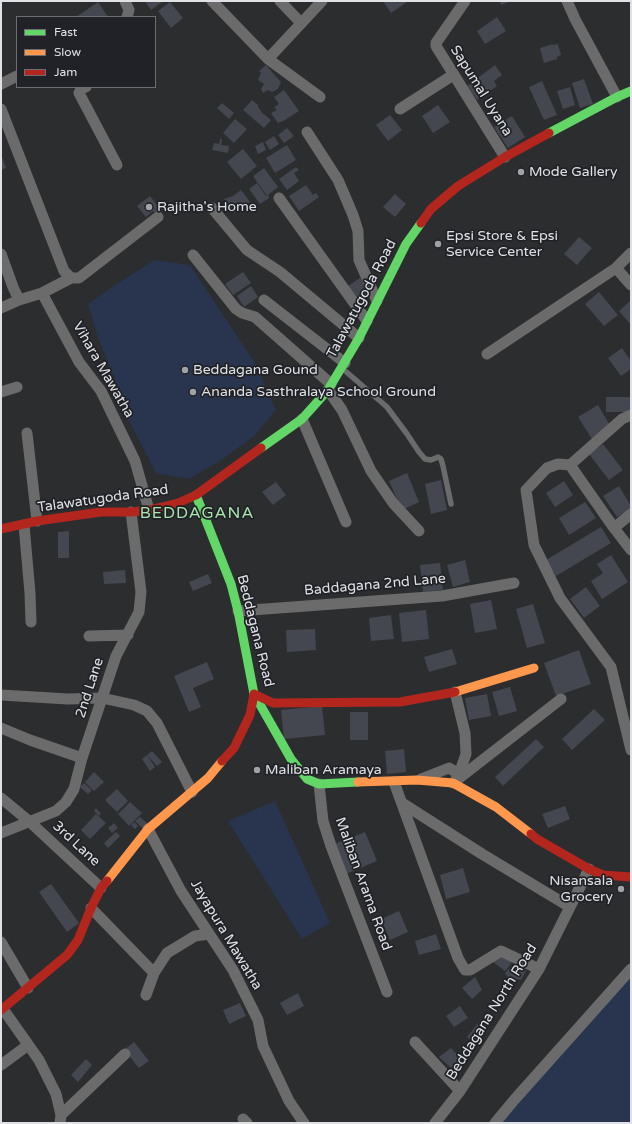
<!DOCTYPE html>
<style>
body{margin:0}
#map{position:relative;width:632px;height:1124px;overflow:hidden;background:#2b2d2f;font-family:"Varela Round",sans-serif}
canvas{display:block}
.frame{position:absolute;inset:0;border:2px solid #dfe1e4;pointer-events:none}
.legend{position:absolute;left:16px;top:16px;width:140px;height:72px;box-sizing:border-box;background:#202227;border:1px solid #6c6e73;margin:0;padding:5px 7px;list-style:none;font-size:12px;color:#dfe1e4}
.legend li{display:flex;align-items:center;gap:8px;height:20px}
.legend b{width:20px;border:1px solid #6c6e73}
</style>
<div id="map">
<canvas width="632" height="1124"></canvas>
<div class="frame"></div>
<ul class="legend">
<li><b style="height:5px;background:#63d668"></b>Fast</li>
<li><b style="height:5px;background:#ff974d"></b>Slow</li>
<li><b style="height:5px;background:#b3261e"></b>Jam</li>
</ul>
</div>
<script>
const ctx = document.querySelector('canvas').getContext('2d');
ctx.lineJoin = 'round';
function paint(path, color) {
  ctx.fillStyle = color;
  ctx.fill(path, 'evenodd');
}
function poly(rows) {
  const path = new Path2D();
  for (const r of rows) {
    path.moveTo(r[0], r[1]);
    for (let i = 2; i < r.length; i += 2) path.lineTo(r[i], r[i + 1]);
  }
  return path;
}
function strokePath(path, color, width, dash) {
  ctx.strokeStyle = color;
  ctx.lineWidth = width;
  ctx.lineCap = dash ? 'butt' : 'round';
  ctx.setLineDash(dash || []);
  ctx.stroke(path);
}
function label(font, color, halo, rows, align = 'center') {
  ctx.font = font + ' "Varela Round",sans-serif';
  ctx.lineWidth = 3.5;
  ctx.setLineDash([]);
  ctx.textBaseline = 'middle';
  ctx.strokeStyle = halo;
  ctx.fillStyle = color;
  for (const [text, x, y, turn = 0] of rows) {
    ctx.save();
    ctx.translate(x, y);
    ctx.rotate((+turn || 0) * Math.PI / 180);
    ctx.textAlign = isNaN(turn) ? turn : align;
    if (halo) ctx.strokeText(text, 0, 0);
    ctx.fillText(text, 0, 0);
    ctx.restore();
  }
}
const green = poly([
 [155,260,190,265,255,363,276,410,254,436,220,461,189,479,156,473,122,407,114,377,98,338,88,304,118,283],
 [275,801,330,923,302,939,228,821],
 [631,969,631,1123,495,1123]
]);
const building = poly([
 [145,1,161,1,162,2,151,10],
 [383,1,406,1,407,2,391,13],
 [500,1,512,1,501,5],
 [98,2,108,17,76,17],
 [170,2,183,18,171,28,158,11],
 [497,17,506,31,485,44,477,31],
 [553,44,553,45,558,44,561,55,557,57,557,59,544,63,540,48],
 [266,65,281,82,278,89,272,92,268,90,263,93,261,89,264,84,258,80,261,73,259,71],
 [495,65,502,75,494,81,497,86,477,100,467,86],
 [584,79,593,104,580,108,572,83],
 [542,81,557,115,544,120,529,87],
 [570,87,575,105,563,109,557,91],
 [284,90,299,111,285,120,278,123,271,113,277,110,274,107,279,104,274,97],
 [252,100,258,105,258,107,263,114,265,115,271,120,264,128,243,110],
 [222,103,234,113,229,119,217,108],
 [438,105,450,122,433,133,422,116],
 [390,115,402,130,388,141,376,125],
 [512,116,525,137,508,148,494,127],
 [235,119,247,129,234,143,223,133],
 [287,128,294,136,284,143,278,135],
 [274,136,279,144,270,150,265,142],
 [220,139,222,139,221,145,229,146,228,153,212,150,214,143,219,144],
 [263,142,266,150,258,154,255,146],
 [287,145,296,160,275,173,266,158],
 [243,149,257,166,241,179,227,162],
 [1,154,6,168,1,170],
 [296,167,299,170,294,173,299,181,287,190,279,179],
 [264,168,278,187,268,195,269,198,260,204,249,189,257,183,266,196,267,196,253,176],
 [306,185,313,195,316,193,319,197,299,211,289,196],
 [241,190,250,202,234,213,224,199,233,196],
 [395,194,406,204,395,217,383,207],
 [150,196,160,209,155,213,153,211,146,217,137,206],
 [579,237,592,248,577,265,564,254],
 [243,272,251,283,233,295,225,284],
 [360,278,371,293,359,301,348,286],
 [251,286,258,297,244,307,237,296],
 [599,292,618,315,604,326,585,304],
 [631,300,631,325,619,311],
 [622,348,631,361,631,369,621,376,608,358],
 [606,397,631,397,631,412,606,412],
 [598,405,611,427,592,439,578,417],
 [603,444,623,470,609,480,589,454],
 [407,473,419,502,402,510,389,481],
 [441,480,447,510,431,514,425,484],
 [564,481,573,495,555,507,546,493],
 [276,482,286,495,273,505,262,492],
 [619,486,631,506,631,509,617,517,603,496],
 [585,502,596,518,569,535,559,518],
 [601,527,611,543,556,576,546,560],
 [69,531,69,558,58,558,58,532],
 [611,555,628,582,602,599,591,581,603,573,597,564],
 [465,560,470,582,453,587,447,565],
 [440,563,443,590,423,592,420,565],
 [125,570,126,583,104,584,103,572],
 [208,574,212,583,193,591,189,582],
 [586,587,600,606,584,618,570,599],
 [491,600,497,629,475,633,470,604],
 [533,604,545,643,527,648,516,609],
 [426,610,429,639,402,642,399,613],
 [391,615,394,639,371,641,369,618],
 [315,629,316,650,287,652,286,630],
 [452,649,457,664,429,672,424,657],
 [579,650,591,684,556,696,544,663],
 [207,662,214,679,193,688,201,707,189,712,174,676],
 [510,687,517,711,499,716,492,692],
 [487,694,491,716,469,720,465,698],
 [322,706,325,735,284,739,281,710],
 [594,709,605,720,572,750,562,739],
 [350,712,368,712,368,740,350,740],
 [536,739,544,747,503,786,495,777],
 [404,749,406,772,387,774,385,751],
 [152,751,162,762,157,766,147,755],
 [147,755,155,767,150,771,142,759],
 [94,772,104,782,94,791,85,782],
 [84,783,92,790,88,794,80,787],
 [117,789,128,801,117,812,105,800],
 [130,802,142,813,129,826,118,814],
 [565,806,570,819,548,828,542,814],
 [96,808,101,814,99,816,94,811],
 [96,814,106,823,90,839,81,830],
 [140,817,148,824,143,829,139,825,141,823,139,825,135,821],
 [134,822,138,826,135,829,131,825],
 [114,823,118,828,112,833,108,828],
 [116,832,120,836,108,848,104,843],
 [365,832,377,861,346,874,334,844],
 [463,868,470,892,446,899,440,875],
 [51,884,79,923,67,932,39,892],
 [399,911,408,932,390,940,381,919],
 [436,934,441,949,419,955,415,941],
 [502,951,514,960,505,971,493,962],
 [517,960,526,971,521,980,518,979,513,984,505,973],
 [475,977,482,990,472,999,462,988],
 [298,993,304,1006,287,1015,280,1003],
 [240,1003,246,1016,229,1024,223,1010],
 [460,1006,468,1018,454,1027,446,1016],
 [479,1022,483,1025,483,1027,487,1030,476,1044,467,1037],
 [134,1042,149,1061,139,1068,124,1050],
 [451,1048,462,1059,452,1069,439,1057],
 [86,1059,92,1065,78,1082,71,1075]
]);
const lane = poly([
 [343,369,387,407,407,434,419,452,425,459,431,460,438,457,441,459,443,466,451,504]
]);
const street = poly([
 [125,1,129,10,127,17],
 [212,1,268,59,322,1],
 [280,1,301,23],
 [465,1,436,43,436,46,505,157],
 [567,1,575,19,617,97],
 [268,59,320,97],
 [1,84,17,76],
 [86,87,81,89,79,93,117,165],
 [1,109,64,271,71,278],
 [400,109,453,75],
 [307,132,338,180,353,215,358,231,359,260,377,301],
 [279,198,367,321],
 [212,208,247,250,280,272,359,338],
 [1,254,13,287,19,300],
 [193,255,236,309,242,313,255,317,331,384],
 [616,268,631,285],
 [42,293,79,362,101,391,135,461,149,510],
 [264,300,345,363],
 [1,308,19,300,42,293,71,278,79,278,158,217],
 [487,354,616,268,631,253],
 [328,390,342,410,371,471,393,503,419,531],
 [1,392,17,387],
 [302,419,346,522],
 [27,433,37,521],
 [570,465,622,419,631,415],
 [24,525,30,593,31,622],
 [614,528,631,514],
 [631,550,614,528,570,465,558,464,547,468,526,490,534,545,560,598,611,667,631,750],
 [238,611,442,596,514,583],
 [89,636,128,635],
 [455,692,465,733,466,754,459,774,456,779],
 [1,695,68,699,102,698,134,705,147,711,157,723,192,792],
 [1,728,30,740,82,758],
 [421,779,449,768,459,774],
 [394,782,458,958,465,970,470,970,501,951,539,969],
 [453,783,561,699],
 [319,784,323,821,331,846,387,992],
 [1,798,30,822,101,888],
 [402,803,482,854,570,907],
 [148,829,181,891,233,970,258,1020,263,1046,289,1101,304,1123],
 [1,833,56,811,66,802,74,789,82,758,116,656,139,612,141,592,131,512],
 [91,908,154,973],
 [1,942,28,988],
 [146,995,154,973,167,953,195,936,209,934],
 [3,1009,39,1060,56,1094,61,1115,60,1123],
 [415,1042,460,1091],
 [1,1065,28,1045],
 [61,1115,125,1054],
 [243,1119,247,1123],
 [435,1123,460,1091,539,969,589,869],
 [495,1123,515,1099,631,969]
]);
const fast = poly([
 [549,133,617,97,631,91],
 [261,448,302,419,328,390,359,338,406,244,421,223],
 [196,495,231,584,238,611,254,694,291,759,307,779,319,784,358,782]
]);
const slow = poly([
 [455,692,534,668],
 [358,782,417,780,453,783,496,807,531,834],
 [107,881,148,829,208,778,222,761]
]);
const jam = poly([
 [421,223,431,209,458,186,505,157,549,133],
 [1,529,37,521,101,512,131,512,149,510,178,503,196,495,261,448],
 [222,761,234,748,250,715,254,694,273,703,400,702,455,692],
 [531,834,537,839,589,869,603,875,631,877],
 [1,1010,67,955,78,940,91,908,101,888,107,881]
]);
const markers = [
 [521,172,4,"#a0a2a5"],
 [149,207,4,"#a0a2a5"],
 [438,244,4,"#a0a2a5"],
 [185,370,4,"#a0a2a5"],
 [193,392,4,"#a0a2a5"],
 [257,770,4,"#a0a2a5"],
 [621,889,4,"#a0a2a5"]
];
const streetNames = [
 ["Sapumal Uyana",481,91,58],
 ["Talawatugoda Road",362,299,-62],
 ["Vihara Mawatha",103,370,60],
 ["Talawatugoda Road",103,499,-8],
 ["Baddagana 2nd Lane",375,585,-5],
 ["Beddagana Road",255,631,76],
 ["2nd Lane",90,688,-72],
 ["3rd Lane",76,844,43],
 ["Maliban Arama Road",363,884,70],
 ["Jayapura Mawatha",226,935,59],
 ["Beddagana North Road",492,1012,-58]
];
const poiNames = [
 ["Mode Gallery",529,172],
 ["Rajitha's Home",157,207],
 ["Epsi Store & Epsi",446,236],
 ["Service Center",446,252],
 ["Beddagana Gound",193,370],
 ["Ananda Sasthralaya School Ground",201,392],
 ["Maliban Aramaya",265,770],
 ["Nisansala",613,881,"right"],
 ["Grocery",613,897,"right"]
];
const quarterNames = [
 ["BEDDAGANA",197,514]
];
paint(green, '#29354e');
paint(building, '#444750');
strokePath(lane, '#6b6b6b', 5.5);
strokePath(street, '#6b6b6b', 11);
strokePath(fast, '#63d668', 9);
strokePath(slow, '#ff974d', 9);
strokePath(jam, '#b3261e', 9);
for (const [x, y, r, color] of markers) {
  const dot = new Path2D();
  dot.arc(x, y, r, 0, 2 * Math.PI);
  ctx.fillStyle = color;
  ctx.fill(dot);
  strokePath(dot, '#202227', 1.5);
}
label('14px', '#dfe1e4', '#202227', streetNames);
label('14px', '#dfe1e4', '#202227', poiNames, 'left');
ctx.letterSpacing = '1px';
label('16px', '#aae5ab', '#202227', quarterNames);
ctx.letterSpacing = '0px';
</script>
